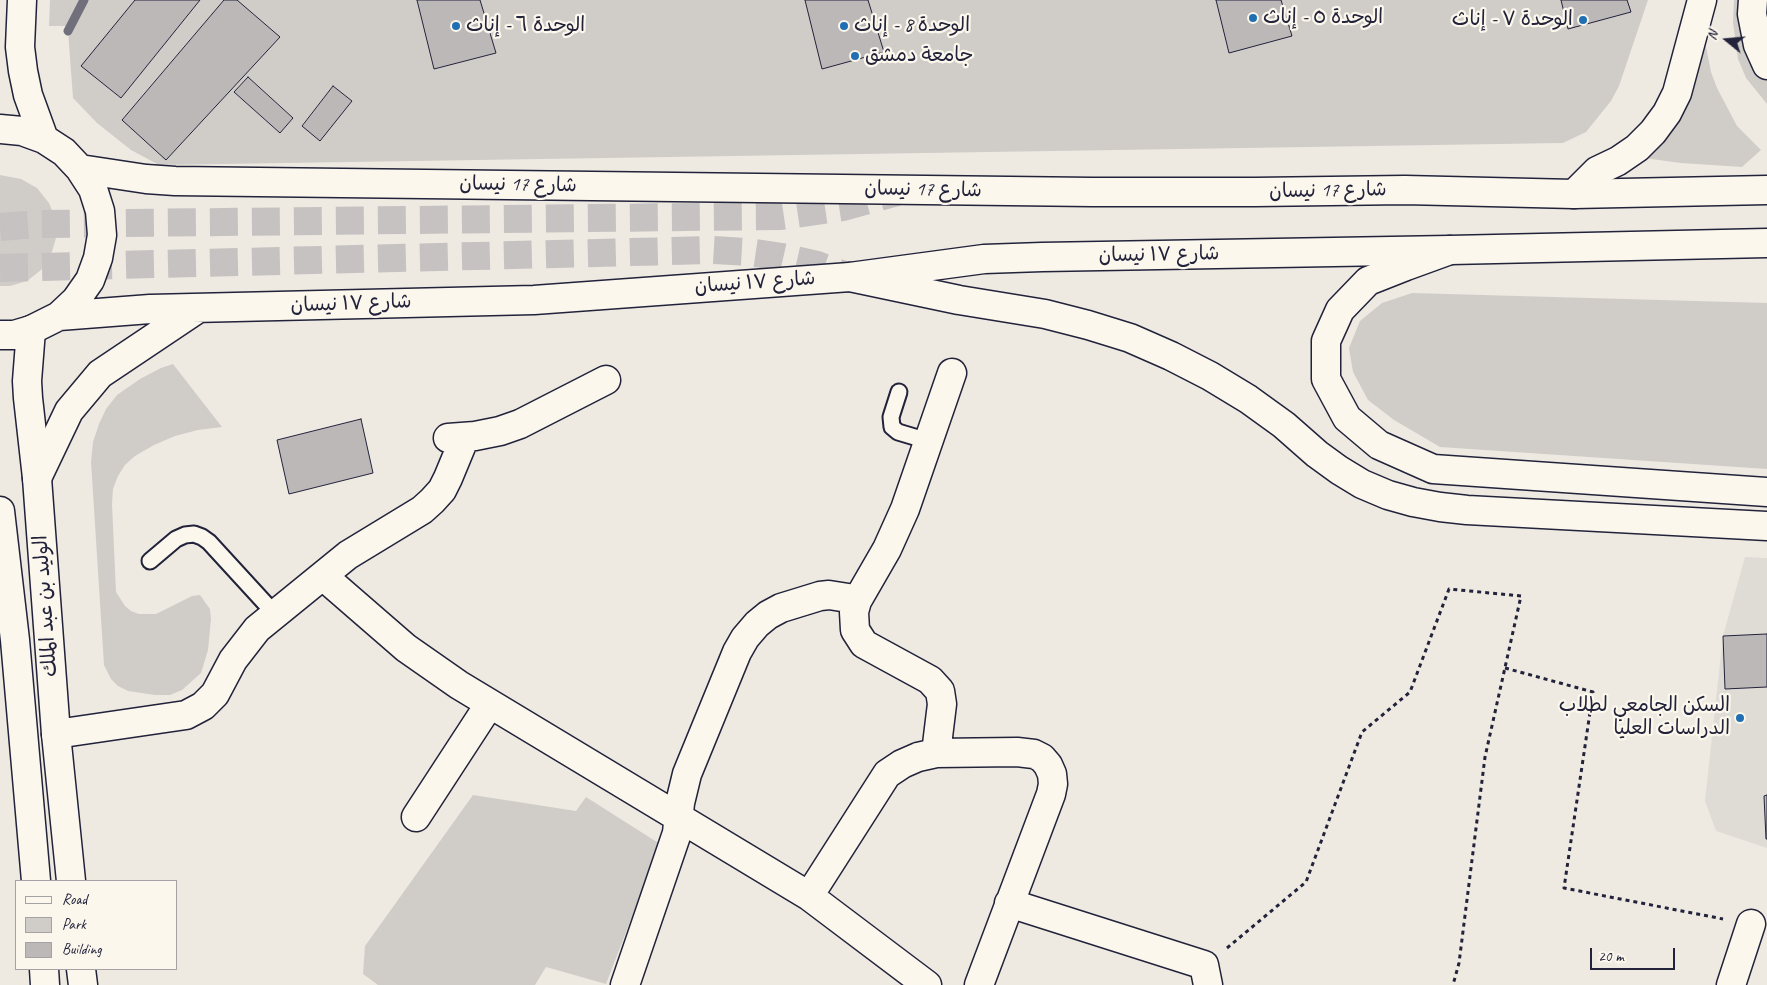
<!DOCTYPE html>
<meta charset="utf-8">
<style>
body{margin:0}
#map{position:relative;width:1767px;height:985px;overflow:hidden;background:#eeeae2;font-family:Caveat,sans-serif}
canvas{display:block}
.legend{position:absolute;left:15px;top:880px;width:162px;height:90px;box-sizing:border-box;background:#fbf7ec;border:1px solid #a4a2a5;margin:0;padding:6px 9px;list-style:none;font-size:15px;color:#22223b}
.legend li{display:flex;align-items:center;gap:10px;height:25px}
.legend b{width:25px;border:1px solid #a4a2a5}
.north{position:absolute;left:1702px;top:15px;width:50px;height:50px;-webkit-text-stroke:4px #fbf7ec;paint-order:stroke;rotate:287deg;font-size:14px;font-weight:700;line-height:20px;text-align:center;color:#22223b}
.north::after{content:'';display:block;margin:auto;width:18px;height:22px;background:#22223b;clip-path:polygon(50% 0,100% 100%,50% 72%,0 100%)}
.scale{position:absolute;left:1590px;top:948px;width:85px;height:22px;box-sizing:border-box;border:2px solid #22223b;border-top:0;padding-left:6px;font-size:15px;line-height:18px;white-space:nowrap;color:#22223b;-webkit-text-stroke:4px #fbf7ec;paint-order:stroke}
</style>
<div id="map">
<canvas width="1767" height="985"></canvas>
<ul class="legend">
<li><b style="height:6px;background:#fbf7ec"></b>Road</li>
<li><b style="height:14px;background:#d0cdc9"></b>Park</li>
<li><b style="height:14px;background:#bcb8b8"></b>Building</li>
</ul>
<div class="north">N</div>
<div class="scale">20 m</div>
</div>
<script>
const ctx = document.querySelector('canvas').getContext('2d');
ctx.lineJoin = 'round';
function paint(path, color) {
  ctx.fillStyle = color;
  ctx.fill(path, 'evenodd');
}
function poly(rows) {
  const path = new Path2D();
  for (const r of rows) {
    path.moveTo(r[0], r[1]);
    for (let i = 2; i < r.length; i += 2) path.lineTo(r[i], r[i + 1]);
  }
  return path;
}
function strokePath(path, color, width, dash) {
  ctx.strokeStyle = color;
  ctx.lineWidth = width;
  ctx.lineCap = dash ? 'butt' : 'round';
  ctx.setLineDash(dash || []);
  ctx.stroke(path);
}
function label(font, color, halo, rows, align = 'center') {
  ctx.font = font + ' Caveat,"Playpen Sans Arabic",sans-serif';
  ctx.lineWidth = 4.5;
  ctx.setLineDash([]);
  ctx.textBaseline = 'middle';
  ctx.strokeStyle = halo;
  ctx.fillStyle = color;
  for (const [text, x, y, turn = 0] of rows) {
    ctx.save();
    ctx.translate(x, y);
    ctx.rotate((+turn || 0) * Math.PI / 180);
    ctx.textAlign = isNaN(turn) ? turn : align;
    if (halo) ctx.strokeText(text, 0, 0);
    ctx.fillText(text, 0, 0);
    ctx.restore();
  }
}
const built = poly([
 [1745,557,1767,558,1767,848,1716,831,1705,801,1723,636]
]);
const green = poly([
 [50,0,135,0,82,66,121,98,200,0,224,0,122,119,166,160,279,37,237,0,417,0,434,69,496,53,480,0,805,0,822,69,884,52,868,0,1648,0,1619,86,1611,101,1586,132,1563,143,159,165,131,150,97,123,73,98,68,31,70,26,49,26],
 [248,77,293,118,280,133,234,92],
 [333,86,352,101,320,140,302,125],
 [1734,0,1767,0,1767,104,1746,78,1738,59,1733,23],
 [1704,36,1711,72,1717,88,1737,126,1761,150,1742,167,1681,163,1644,158],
 [0,175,21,179,37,188,49,203,56,220,56,238,51,255,41,270,27,281,10,286,0,286],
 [1412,293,1767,303,1767,469,1440,447,1394,420,1368,400,1353,372,1349,348,1360,321,1382,303],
 [173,364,222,427,198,430,175,436,154,445,135,456,125,465,118,476,113,489,112,504,116,592,125,606,131,611,139,614,156,614,192,596,200,595,210,609,211,619,208,650,201,673,182,690,170,695,155,695,128,691,118,686,111,679,104,665,91,462,93,442,99,424,106,409,117,395,140,379,161,368],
 [473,795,576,811,586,797,660,844,606,984,546,967,535,985,378,985,363,974,365,946]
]);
const stream = poly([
 [68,31,84,0]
]);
const building = poly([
 [135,0,200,0,121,98,81,66,135,0],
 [224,0,237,0,280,37,166,160,122,120,224,0],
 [417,0,480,0,496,53,434,69,417,0],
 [805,0,868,0,884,52,822,69,805,0],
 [1216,0,1281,0,1292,36,1229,53,1216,0],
 [1561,0,1627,0,1631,12,1568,29,1561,0],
 [248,77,293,118,280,133,234,92,248,77],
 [333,86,352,101,320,141,302,126,333,86],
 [361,419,373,473,289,494,277,440,361,419],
 [1767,634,1767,687,1725,689,1723,636,1767,634],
 [1767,795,1767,839,1766,839,1764,796,1767,795]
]);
const primaryTunnel = poly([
 [0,227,39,224,781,216,843,207,897,192],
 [0,268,713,250,748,252,782,257,817,265,850,277]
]);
const path = poly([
 [1505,668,1593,692,1564,888,1723,919],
 [1227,948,1306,882,1362,732,1410,692,1449,589,1521,596,1485,757,1459,963,1453,985]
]);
const service = poly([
 [899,392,891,417,892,427,898,432,928,441],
 [150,561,176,539,185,535,194,534,202,537,209,542,275,614]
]);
const minor = poly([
 [448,438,475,436,500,431,520,424,606,380],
 [323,576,406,648,459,685,809,896,927,985],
 [56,734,186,715,203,706,215,694,233,660,257,629,348,555,422,510,432,501,442,490,448,478,465,437],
 [936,753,942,704,940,691,930,680,864,644,855,630,854,612,857,601,887,549,905,509,952,373],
 [416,817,489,705],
 [809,896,887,774,902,764,918,757,936,753,1017,752,1034,754,1042,758,1048,765,1052,774,1053,784,1051,794,979,985],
 [1009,903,1204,965,1208,985],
 [625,985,677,833,680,803,687,774,737,652,745,638,757,624,768,615,781,608,820,596,829,595,848,598,857,601],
 [1731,985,1751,924]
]);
const secondary = poly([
 [31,330,27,381,28,398,37,478,56,734,71,881],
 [0,511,15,640,36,881],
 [44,969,45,985],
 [81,969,83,985]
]);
const primary = poly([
 [22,0,20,47,23,71,28,95,44,139],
 [0,129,22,131,44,139,64,152,80,169,93,189,100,211,102,235,98,258,90,280,76,300,59,316,31,330,14,335,0,335],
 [80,169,146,179,175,181,1092,192,1255,192,1405,190,1574,194,1767,190],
 [59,316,150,309,534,300,850,277,984,259,1042,257,1450,250,1767,243],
 [37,478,69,411,100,374,197,309]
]);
const trunk = poly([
 [1753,0,1752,14,1758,45,1767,65],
 [1574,194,1597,171,1618,161,1637,148,1653,132,1667,113,1677,93,1702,0],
 [1450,250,1406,266,1368,281,1340,310,1326,341,1326,379,1347,418,1379,445,1433,469,1767,492],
 [850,277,959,300,1045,314,1088,325,1130,338,1171,356,1210,376,1248,399,1284,425,1317,454,1339,470,1362,484,1388,495,1413,502,1440,507,1467,510,1767,526]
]);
const markers = [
 [1253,18,5,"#1f6fb2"],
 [1583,20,5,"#1f6fb2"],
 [456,26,5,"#1f6fb2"],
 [844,26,5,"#1f6fb2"],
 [855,56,5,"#1f6fb2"],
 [1740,718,5,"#1f6fb2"]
];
const poiNames = [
 ["الوحدة ٥ - إناث",1263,18],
 ["الوحدة ٧ - إناث",1573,20,"right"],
 ["الوحدة ٦ - إناث",466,26],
 ["الوحدة 8 - إناث",854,26],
 ["جامعة دمشق",865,56],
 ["السكن الجامعي لطلاب",1730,706,"right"],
 ["الدراسات العليا",1730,729,"right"]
];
const streetNames = [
 ["شارع 17 نيسان",518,185,1],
 ["شارع 17 نيسان",923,190,1],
 ["شارع 17 نيسان",1328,191,-1],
 ["شارع ١٧ نيسان",1159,255,-1],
 ["شارع ١٧ نيسان",755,283,-4],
 ["شارع ١٧ نيسان",351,304,-2],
 ["الوليد بن عبد الملك",46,606,-94]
];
paint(built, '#dfdbd5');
paint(green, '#d0cdc9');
strokePath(stream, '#716f7c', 9);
paint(building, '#bcb8b8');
strokePath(building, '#22223b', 1);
strokePath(primaryTunnel, '#c5c2c1', 28, [28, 14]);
strokePath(service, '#22223b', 19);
strokePath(minor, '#22223b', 31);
strokePath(secondary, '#22223b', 31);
strokePath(primary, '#22223b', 31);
strokePath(trunk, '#22223b', 31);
strokePath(path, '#22223b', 3, [4, 4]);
strokePath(service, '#fbf7ec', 15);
strokePath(minor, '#fbf7ec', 28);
strokePath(secondary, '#fbf7ec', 28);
strokePath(primary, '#fbf7ec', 28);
strokePath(trunk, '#fbf7ec', 28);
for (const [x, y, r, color] of markers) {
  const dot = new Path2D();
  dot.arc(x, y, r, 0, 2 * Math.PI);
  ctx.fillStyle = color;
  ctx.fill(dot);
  strokePath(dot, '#fbf7ec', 2);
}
label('20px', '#22223b', '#fbf7ec', poiNames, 'left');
label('20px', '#22223b', '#fbf7ec', streetNames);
</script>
